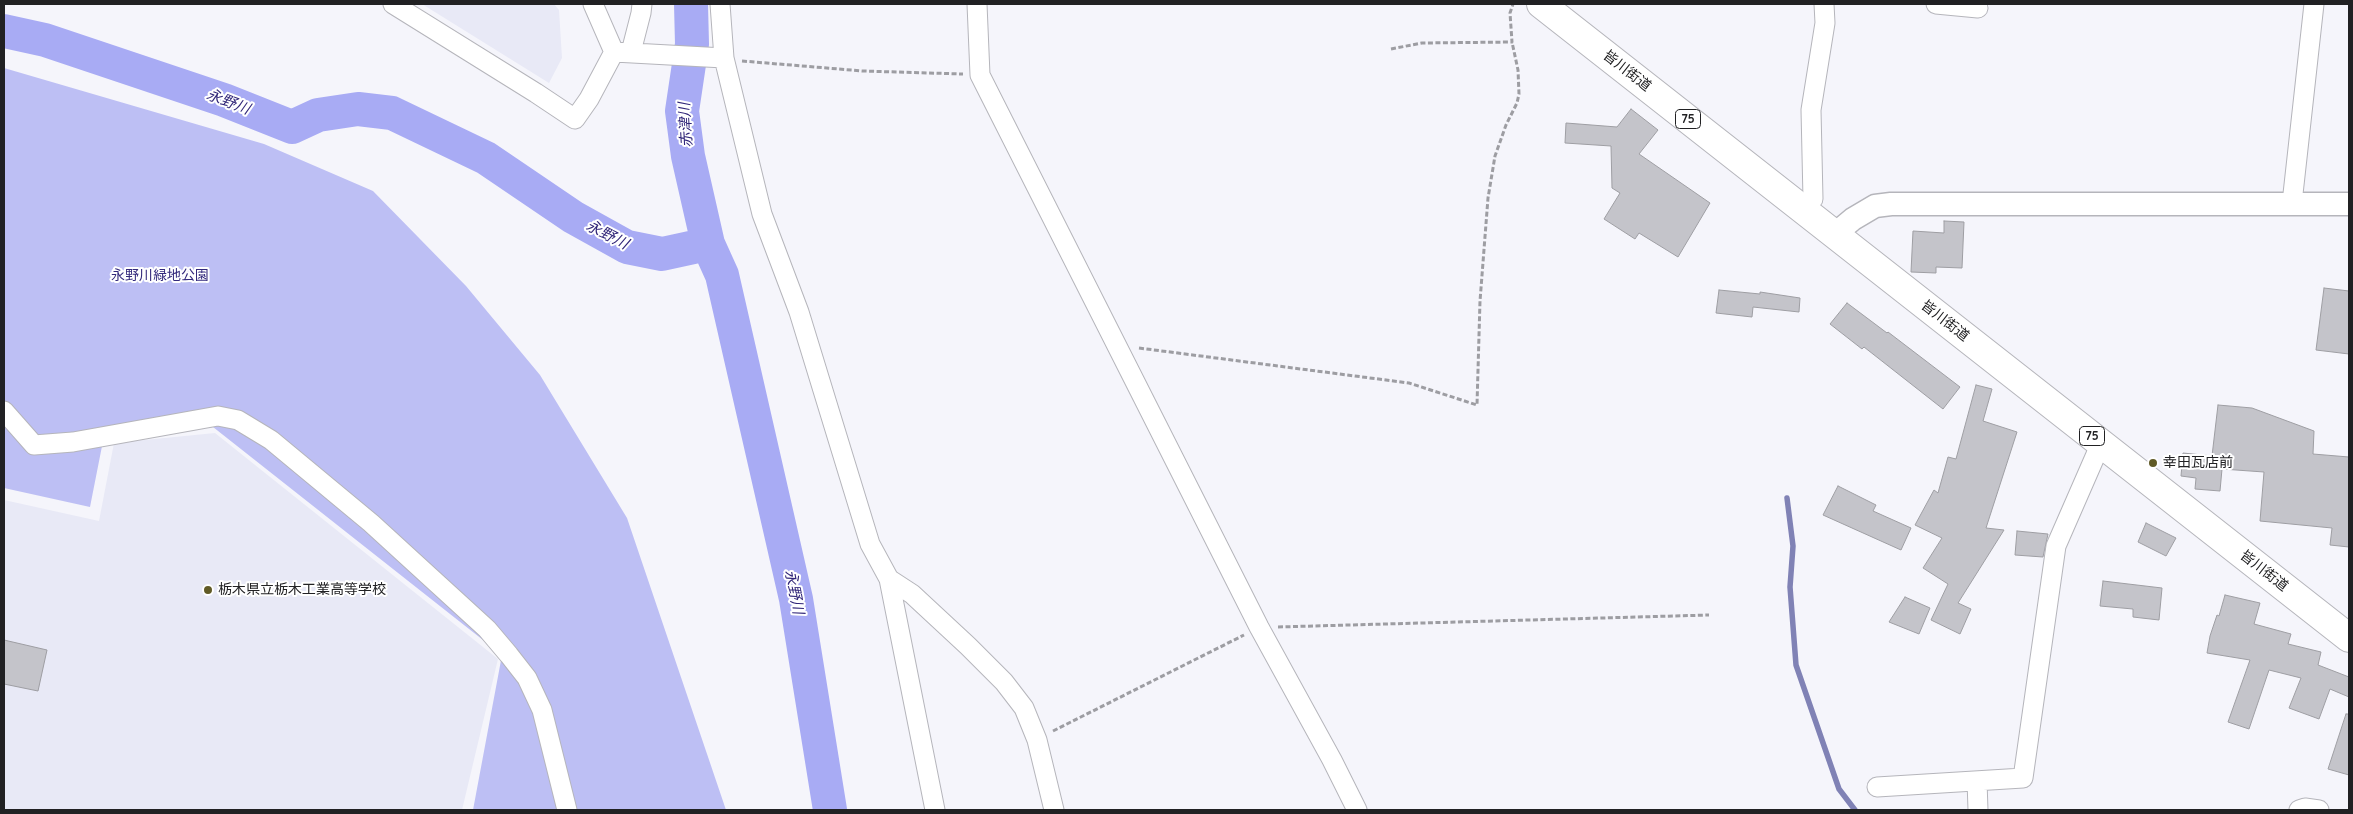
<!DOCTYPE html>
<meta charset="utf-8">
<style>
body{margin:0}
#map{position:relative;width:2353px;height:814px;overflow:hidden;background:#f5f5fb;font-family:Quicksand,sans-serif}
canvas{display:block}
.frame{position:absolute;inset:0;border:5px solid #212123;pointer-events:none}
</style>
<div id="map">
<canvas width="2353" height="814"></canvas>
<div class="frame"></div>
</div>
<script>
const ctx = document.querySelector('canvas').getContext('2d');
ctx.lineJoin = 'round';
function paint(path, color) {
  ctx.fillStyle = color;
  ctx.fill(path, 'evenodd');
}
function poly(rows) {
  const path = new Path2D();
  for (const r of rows) {
    path.moveTo(r[0], r[1]);
    for (let i = 2; i < r.length; i += 2) path.lineTo(r[i], r[i + 1]);
  }
  return path;
}
function strokePath(path, color, width, dash) {
  ctx.strokeStyle = color;
  ctx.lineWidth = width;
  ctx.lineCap = dash ? 'butt' : 'round';
  ctx.setLineDash(dash || []);
  ctx.stroke(path);
}
function label(font, color, halo, rows, align = 'center') {
  ctx.font = font + ' Quicksand,"Noto Sans JP",sans-serif';
  ctx.lineWidth = 4;
  ctx.setLineDash([]);
  ctx.textBaseline = 'middle';
  ctx.strokeStyle = halo;
  ctx.fillStyle = color;
  for (const [text, x, y, turn = 0] of rows) {
    ctx.save();
    ctx.translate(x, y);
    ctx.rotate((+turn || 0) * Math.PI / 180);
    ctx.textAlign = isNaN(turn) ? turn : align;
    if (halo) ctx.strokeText(text, 0, 0);
    ctx.fillText(text, 0, 0);
    ctx.restore();
  }
}
const built = poly([
 [422,4,554,4,559,10,562,58,549,83],
 [215,433,498,659,462,810,4,810,4,500,99,521,114,443]
]);
const green = poly([
 [4,68,264,144,373,191,466,286,540,375,627,518,726,810,473,810,502,655,213,427,103,441,90,507,4,488]
]);
const stream = poly([
 [1787,498,1793,546,1790,587,1796,665,1839,789,1855,810]
]);
const river = poly([
 [691,4,692,44,682,111,688,156,708,244,722,275,796,599,830,810],
 [4,31,45,40,224,100,292,127,318,115,358,109,392,113,486,158,573,217,627,247,662,254,708,244]
]);
const building = poly([
 [1631,109,1658,130,1639,154,1710,203,1678,257,1639,233,1635,239,1604,219,1620,193,1612,188,1611,146,1565,143,1566,123,1617,127,1631,109],
 [1944,221,1964,222,1962,268,1936,267,1936,273,1911,272,1913,231,1944,233,1944,221],
 [2324,288,2349,291,2349,354,2316,350,2324,288],
 [1719,290,1760,294,1760,292,1800,298,1799,312,1753,307,1752,317,1716,313,1719,290],
 [1847,303,1887,333,1888,332,1960,387,1943,409,1864,347,1862,349,1830,324,1847,303],
 [1976,385,1992,389,1983,421,2017,432,1986,528,2004,530,1958,603,1971,609,1960,634,1931,620,1948,584,1923,568,1942,538,1915,525,1934,490,1938,493,1948,457,1956,459,1976,385],
 [2218,405,2252,408,2314,431,2313,454,2349,457,2349,547,2330,545,2332,528,2260,521,2264,472,2222,469,2220,491,2195,489,2196,478,2181,476,2183,453,2212,456,2218,405],
 [1838,486,1876,505,1873,511,1911,528,1901,550,1823,515,1838,486],
 [2146,523,2176,538,2166,556,2138,542,2146,523],
 [2017,531,2048,534,2043,557,2015,555,2017,531],
 [2103,581,2162,588,2159,620,2133,617,2133,609,2100,606,2103,581],
 [2225,595,2260,603,2254,624,2291,634,2288,644,2321,652,2318,665,2349,677,2349,697,2330,689,2319,719,2289,708,2301,678,2269,670,2249,729,2228,722,2250,660,2207,653,2210,636,2217,615,2219,616,2225,595],
 [1905,597,1930,608,1919,634,1889,622,1905,597],
 [4,640,47,650,38,691,4,684,4,640],
 [2346,714,2349,714,2349,775,2328,769,2346,714]
]);
const path = poly([
 [1391,49,1422,43,1512,42,1510,13,1513,4],
 [742,61,863,71,963,74],
 [1139,348,1409,383,1477,405,1480,301,1488,198,1495,156,1506,125,1517,103,1519,94,1518,70,1512,42],
 [1278,627,1709,615],
 [1053,731,1244,635]
]);
const minor = poly([
 [393,4,536,93,575,119,589,99,614,52,593,4],
 [720,4,724,58,762,214,799,312,870,544,889,579,935,810],
 [977,4,980,75,1259,627,1332,760,1357,810],
 [1936,4,1978,8],
 [614,52,724,58],
 [631,52,641,13,642,4],
 [2292,203,2314,4],
 [1803,209,1813,199,1811,110,1825,23,1824,4],
 [4,411,34,445,73,442,218,416,238,420,271,440,371,523,487,629,509,655,527,678,542,710,567,810],
 [889,579,912,594,968,646,1004,682,1024,708,1037,740,1054,810],
 [1977,781,1978,810],
 [1877,787,2023,778,2056,546,2101,443],
 [2299,810,2305,808,2319,810]
]);
const tertiary = poly([
 [1835,234,1853,219,1875,206,1891,204,2349,204]
]);
const primary = poly([
 [1541,4,2349,638]
]);
const markers = [
 [2153,463,5,"#605a26"],
 [208,590,5,"#605a26"]
];
const shields = [
 [1688,119,25],
 [2092,436,25]
];
const shieldNames = [
 ["75",1688,119],
 ["75",2092,436]
];
const streetNames = [
 ["皆川街道",1627,71,38],
 ["皆川街道",1945,321,38],
 ["皆川街道",2264,571,38]
];
const parkNames = [
 ["永野川緑地公園",160,276]
];
const poiNames = [
 ["幸田瓦店前",2163,463],
 ["栃木県立栃木工業高等学校",218,590]
];
const waterNames = [
 ["永野川",228,102,21],
 ["赤津川",686,125,-93],
 ["永野川",607,235,27],
 ["永野川",794,592,79]
];
paint(built, '#e8e9f6');
paint(green, '#bdbff4');
strokePath(stream, '#8082b5', 5.5);
strokePath(river, '#a8abf4', 34);
paint(building, '#c4c4ca');
strokePath(building, '#9e9ea3', 1);
strokePath(minor, '#b5b5bb', 21);
strokePath(tertiary, '#b5b5bb', 25);
strokePath(primary, '#b5b5bb', 30);
strokePath(path, '#9d9da2', 3, [5, 2.5]);
strokePath(minor, '#fff', 19);
strokePath(tertiary, '#fff', 22);
strokePath(primary, '#fff', 28);
for (const [x, y, r, color] of markers) {
  const dot = new Path2D();
  dot.arc(x, y, r, 0, 2 * Math.PI);
  ctx.fillStyle = color;
  ctx.fill(dot);
  strokePath(dot, '#fff', 2);
}
for (const [x, y, w] of shields) {
  const box = new Path2D();
  box.roundRect(x - w / 2, y - 9.5, w, 19, 4);
  ctx.fillStyle = '#fff';
  ctx.fill(box);
  strokePath(box, '#212123', 1);
}
label('bold 12px', '#212123', null, shieldNames);
label('14px', '#212123', '#fff', streetNames);
label('14px', '#33297c', '#fff', parkNames);
label('14px', '#212123', '#fff', poiNames, 'left');
label('italic 15px', '#302578', '#fff', waterNames);
</script>
